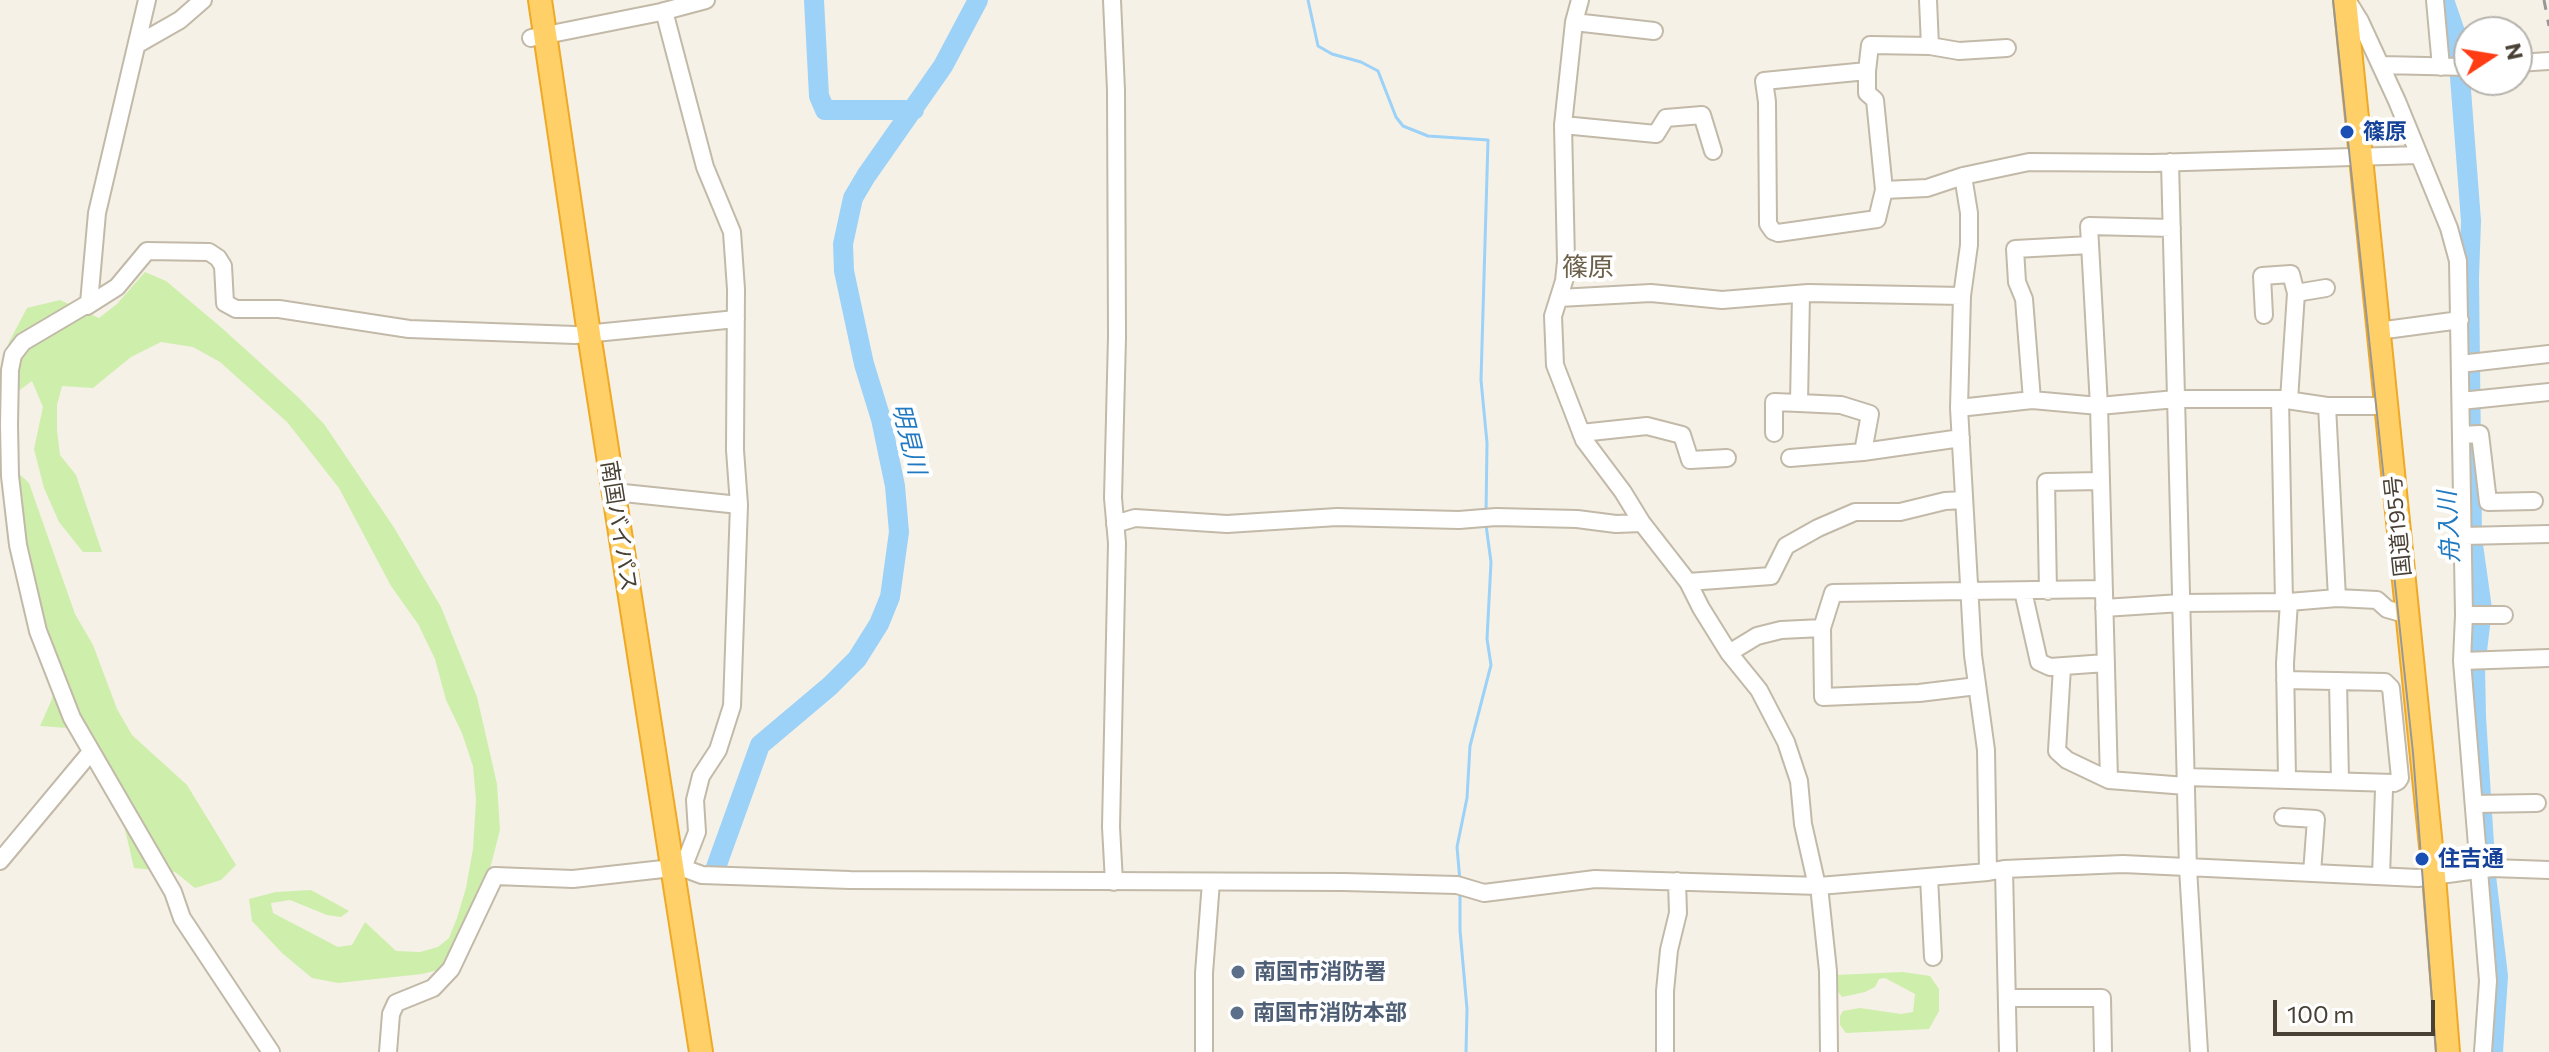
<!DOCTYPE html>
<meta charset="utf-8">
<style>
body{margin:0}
#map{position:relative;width:2549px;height:1052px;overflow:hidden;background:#f5f1e6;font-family:Commissioner,sans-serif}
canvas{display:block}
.north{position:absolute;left:2453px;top:16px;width:80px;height:80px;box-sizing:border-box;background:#fff;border:2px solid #b6b3ae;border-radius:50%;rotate:78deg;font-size:22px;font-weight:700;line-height:32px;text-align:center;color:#494135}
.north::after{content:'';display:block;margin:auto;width:28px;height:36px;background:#ff3c13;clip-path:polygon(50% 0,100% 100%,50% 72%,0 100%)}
.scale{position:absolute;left:2273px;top:1000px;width:162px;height:36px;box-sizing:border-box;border:4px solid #494135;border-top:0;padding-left:10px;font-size:24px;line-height:28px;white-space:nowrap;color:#494135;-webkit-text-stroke:6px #fff;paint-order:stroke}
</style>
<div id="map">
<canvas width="2549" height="1052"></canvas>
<div class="north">N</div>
<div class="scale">100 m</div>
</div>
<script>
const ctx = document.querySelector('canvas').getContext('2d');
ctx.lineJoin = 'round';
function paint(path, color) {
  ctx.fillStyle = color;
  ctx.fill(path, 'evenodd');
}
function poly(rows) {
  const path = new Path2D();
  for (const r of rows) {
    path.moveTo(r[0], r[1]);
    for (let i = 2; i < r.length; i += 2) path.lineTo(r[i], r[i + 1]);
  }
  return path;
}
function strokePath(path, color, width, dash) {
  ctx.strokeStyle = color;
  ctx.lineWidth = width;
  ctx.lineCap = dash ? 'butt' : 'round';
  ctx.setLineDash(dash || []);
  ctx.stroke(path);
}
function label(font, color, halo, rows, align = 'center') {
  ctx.font = font + ' Commissioner,"Noto Sans JP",sans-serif';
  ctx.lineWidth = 8;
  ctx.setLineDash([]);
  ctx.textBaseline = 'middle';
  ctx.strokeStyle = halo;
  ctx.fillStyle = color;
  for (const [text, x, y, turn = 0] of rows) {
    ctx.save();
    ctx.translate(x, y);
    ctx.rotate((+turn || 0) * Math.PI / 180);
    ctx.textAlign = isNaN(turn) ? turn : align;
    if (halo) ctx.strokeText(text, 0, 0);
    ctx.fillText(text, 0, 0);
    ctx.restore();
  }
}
const green = poly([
 [145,272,166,281,223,329,299,398,324,424,393,526,441,607,477,697,497,784,500,830,486,884,454,966,422,974,338,983,312,978,282,953,252,921,249,899,276,892,311,890,349,911,341,917,327,915,290,900,271,903,273,913,338,947,352,945,365,922,396,951,420,952,438,947,449,938,457,918,466,888,473,849,476,800,473,766,462,733,446,700,435,659,418,624,391,586,339,488,287,422,220,362,193,347,161,342,131,357,93,388,62,386,57,405,57,430,60,455,76,475,102,552,83,552,59,522,44,488,34,449,43,407,32,381,13,395,7,439,0,444,0,371,9,342,27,308,60,300,99,318,117,304],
 [13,468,29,483,75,614,93,645,117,709,132,735,187,785,236,865,221,880,195,888,175,872,134,868,124,825,68,728,40,726,52,699,55,674,41,636],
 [1903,972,1930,976,1939,989,1939,1011,1929,1029,1846,1033,1840,1025,1840,1016,1843,1011,1860,1008,1901,1014,1913,1012,1915,994,1885,978,1879,979,1875,987,1865,992,1842,997,1832,984,1835,975]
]);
const stream = poly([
 [1308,0,1318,46,1332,54,1361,62,1378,71,1396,117,1403,126,1428,136,1488,140,1481,380,1487,443,1486,514],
 [1460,881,1457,847,1467,798,1470,746,1491,665,1487,639,1491,562,1486,525],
 [1460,892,1460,930,1467,1009,1466,1052]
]);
const river = poly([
 [814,0,819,96,825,110,914,110],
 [2444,0,2455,32,2459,64,2471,221,2469,278,2472,538,2482,609,2475,667,2476,717,2486,876,2498,976,2493,1052],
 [715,870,760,745,830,686,857,659,879,624,890,597,899,532,895,486,881,419,864,364,844,271,843,244,853,198,866,176,943,66,978,0]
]);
const minor = poly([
 [147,0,97,213,89,303,23,342,13,355,10,370,9,425,10,476,18,545,38,631,72,718,173,892,182,918,271,1052],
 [1112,0,1116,90,1117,337,1113,498,1117,543,1111,827,1114,882],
 [1580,0,1574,22,1563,125,1566,261,1564,281,1553,316,1555,365,1584,440,1623,492,1642,523,1688,582,1701,608,1729,653,1759,690,1786,742,1799,781,1803,824,1817,886],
 [2347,0,2360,21,2397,101,2449,228,2458,261,2464,615,2462,661,2488,981,2483,1052],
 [2435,0,2441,67],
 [664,11,705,167,732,232,736,289,735,450,739,505,732,706,718,750,701,776,695,800,697,832,683,868],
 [1574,22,1654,31],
 [531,38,661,12,706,0],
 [138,44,180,20,203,0],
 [1930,46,1959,51,2007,48],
 [2517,63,2549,61],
 [2382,65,2469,67],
 [1867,71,1870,45,1930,46,1928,0],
 [1563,125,1656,134,1666,118,1702,115,1713,151],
 [2170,162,2188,868,2199,1052],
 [1963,176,1969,213,1969,245,1962,296,1959,408,1973,655,1986,750,1988,872],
 [1884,190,1877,219,1778,233,1773,231,1768,224,1767,102,1764,81,1867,71,1867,93,1875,100,1884,190,1927,188,1963,176,2029,162,2152,163,2419,155],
 [2296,293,2326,288],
 [1801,294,1799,403,1841,405,1870,414,1863,452,1961,438],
 [1559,298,1651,293,1722,300,1808,293,1962,296],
 [87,306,117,287,147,251,209,252,218,258,223,266,225,303,236,309,279,309,409,329,575,335,736,319],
 [2264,315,2262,276,2291,274,2296,293,2289,400],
 [2378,331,2460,320],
 [2460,364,2549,354],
 [2280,399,2284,602],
 [2032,400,2024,299,2017,282,2015,249,2090,245],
 [2461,401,2549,392],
 [2327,406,2337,598],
 [1959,408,2032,400,2099,406,2176,399,2280,399,2327,406,2386,406],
 [1581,433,1647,426,1682,435,1690,460,1727,458],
 [1774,433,1774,402,1799,403],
 [2461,435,2480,434,2488,502,2534,501],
 [1790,458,1863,452],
 [614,492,739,505],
 [1115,524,1135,518,1227,524,1337,517,1459,520,1496,517,1577,519,1616,524,1642,523],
 [2463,536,2549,534],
 [1688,582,1771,576,1786,546,1818,528,1855,512,1900,512,1945,501,1964,500],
 [2023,591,2039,662,2050,667,2106,663],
 [2048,591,2046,482,2101,481],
 [2104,608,2181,603,2289,602],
 [2464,615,2504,615],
 [1822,628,1833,593,2104,589],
 [1729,653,1757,636,1781,630,1822,628,1823,697,1919,693,1977,686],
 [2462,661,2549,658],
 [2062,667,2057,751,2067,760,2109,780,2186,786],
 [2338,681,2340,781],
 [2186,777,2394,783,2398,781,2400,778,2391,688,2385,682,2285,680],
 [2287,778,2285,663,2289,602,2337,598,2377,600,2387,609,2408,615],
 [2109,780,2099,406,2089,226,2172,228],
 [2474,804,2537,803],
 [2283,817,2316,819,2312,873],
 [0,861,90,753],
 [2004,869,2008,1052],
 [2381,876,2384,789],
 [1929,877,1933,957],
 [1819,886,1828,971,1829,1052],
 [2007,998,2102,998,2103,1052],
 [388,1052,391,1014,396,1003,433,988,451,969,495,876,573,879,672,868,683,868,702,875,850,880,1344,882,1457,885,1484,893,1595,879,1819,886,1988,872,2004,869,2123,864,2418,878,2492,868,2549,870],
 [1204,1052,1204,973,1211,882],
 [1665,1052,1665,991,1669,950,1678,913,1677,881]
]);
const highway = poly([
 [540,0,589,334,701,1052],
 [2345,0,2434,876,2448,1052]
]);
const tram = poly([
 [2333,0,2413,753,2436,1052]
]);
const rail = poly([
 [2544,0,2549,26]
]);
const markers = [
 [2347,132,8,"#1a4fb4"],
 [2422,859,8,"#1a4fb4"],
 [1238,972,8,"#5c6f8a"],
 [1237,1013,8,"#5c6f8a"]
];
const transitNames = [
 ["篠原",2363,132],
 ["住吉通",2438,859]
];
const streetNames = [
 ["南国バイパス",619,526,81],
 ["国道195号",2398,526,-96]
];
const serviceNames = [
 ["南国市消防署",1254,972],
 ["南国市消防本部",1253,1013]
];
const waterNames = [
 ["明見川",909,439,76],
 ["舟入川",2449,527,-93]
];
const quarterNames = [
 ["篠原",1588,267]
];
paint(green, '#ceeeab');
strokePath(stream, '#9cd1f8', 3);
strokePath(river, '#9cd1f8', 20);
strokePath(minor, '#c2b9a8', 20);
strokePath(highway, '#efa927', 26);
strokePath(minor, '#fff', 16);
strokePath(highway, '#ffd067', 22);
strokePath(tram, '#979797', 2);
strokePath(rail, '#979797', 3, [10, 10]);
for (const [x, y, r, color] of markers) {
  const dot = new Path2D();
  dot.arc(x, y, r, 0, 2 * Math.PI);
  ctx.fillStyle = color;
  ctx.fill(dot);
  strokePath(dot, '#fff', 3);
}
label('bold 22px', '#164399', '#fff', transitNames, 'left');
label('22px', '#494135', '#fff', streetNames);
label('bold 22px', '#4e5e75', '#fff', serviceNames, 'left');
label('italic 24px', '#217ac1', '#fff', waterNames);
label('26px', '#6d604b', '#fff', quarterNames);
</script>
